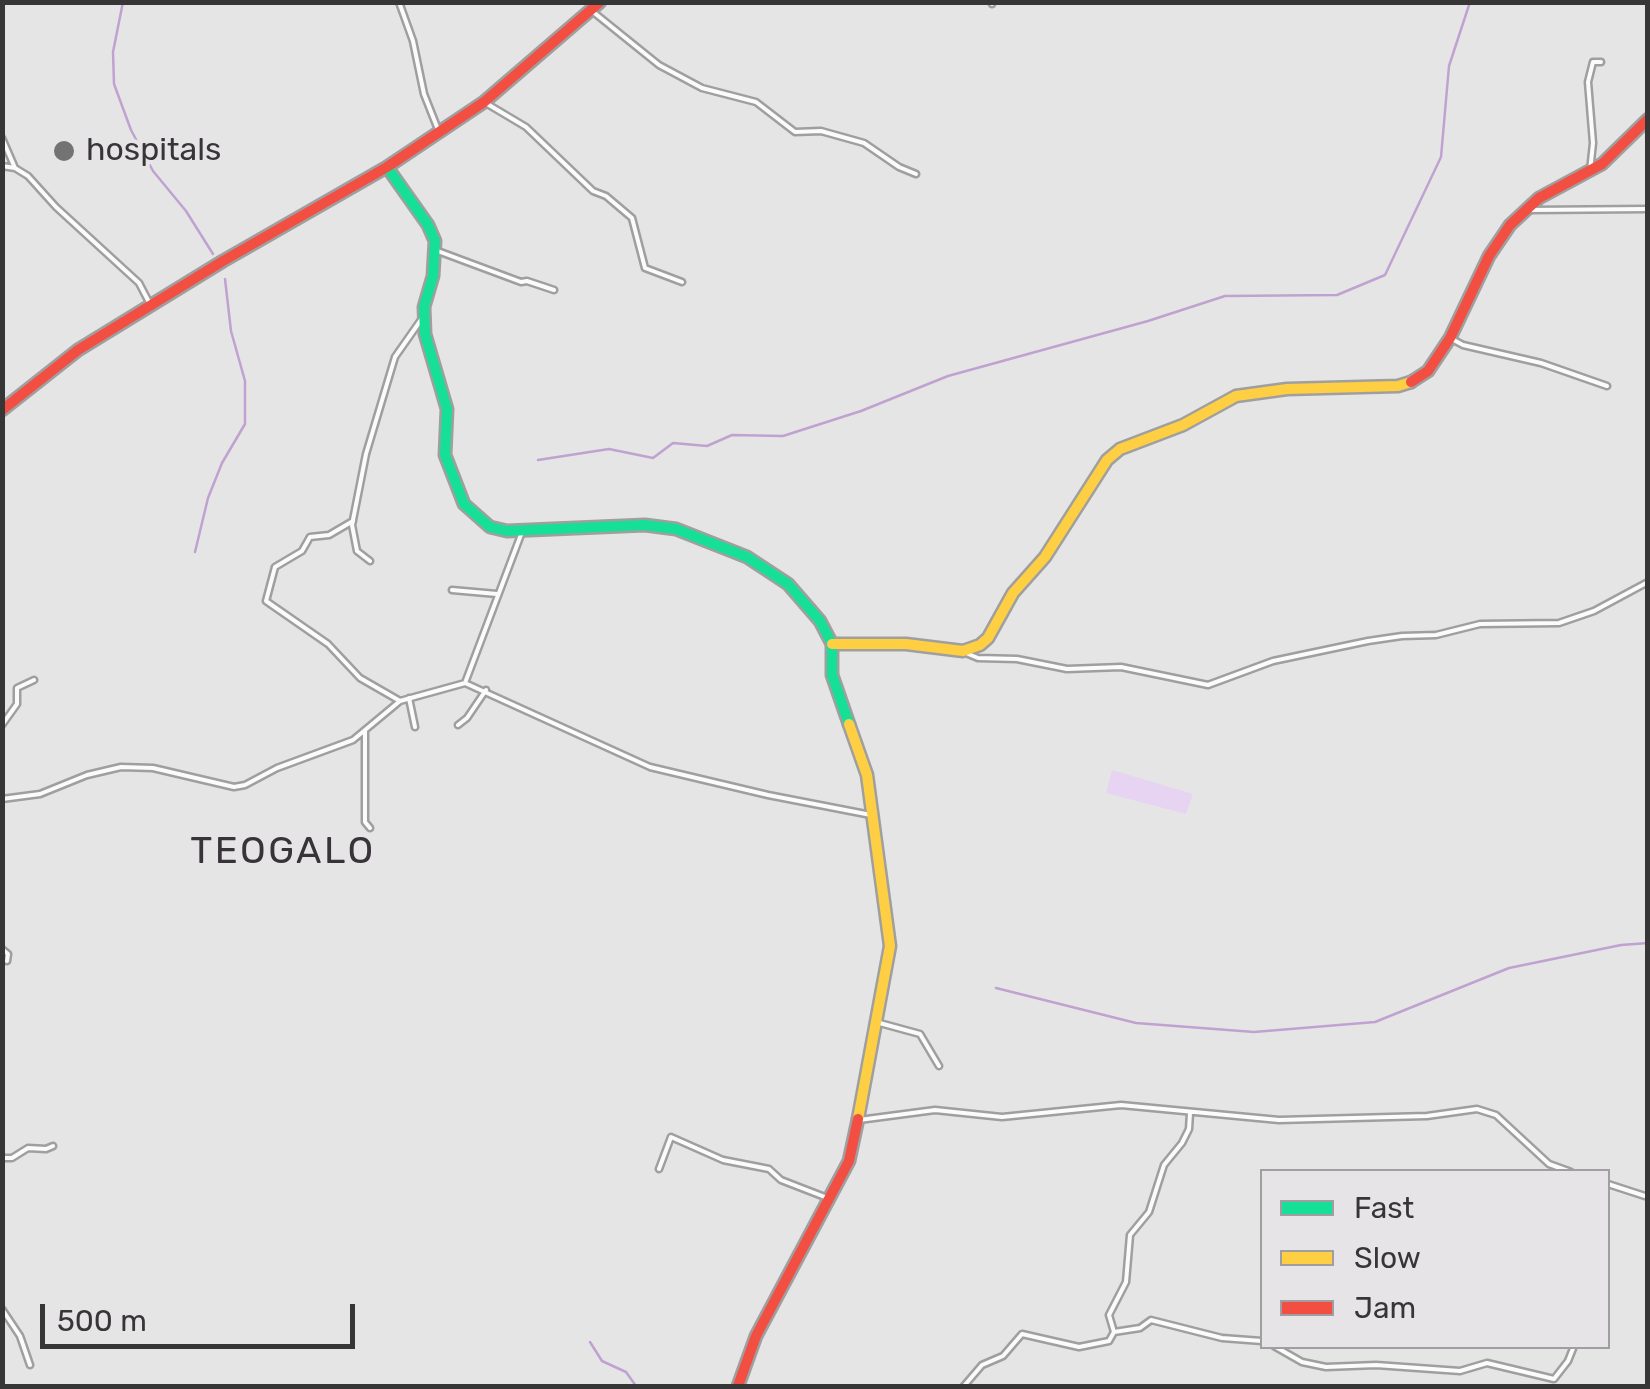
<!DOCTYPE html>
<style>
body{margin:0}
#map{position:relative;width:1650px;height:1389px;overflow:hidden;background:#e6e5e6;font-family:Rubik,sans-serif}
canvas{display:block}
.frame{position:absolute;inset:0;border:5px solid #373637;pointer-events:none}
.legend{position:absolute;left:1260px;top:1169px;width:350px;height:180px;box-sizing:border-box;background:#e6e4e7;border:2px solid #a09ea1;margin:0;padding:12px 18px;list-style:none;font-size:30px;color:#373637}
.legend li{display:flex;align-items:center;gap:20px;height:50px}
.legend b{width:50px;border:2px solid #a09ea1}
.scale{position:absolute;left:40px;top:1304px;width:315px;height:45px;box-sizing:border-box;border:5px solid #373637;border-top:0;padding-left:12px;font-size:30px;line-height:35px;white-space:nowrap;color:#373637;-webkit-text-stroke:8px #e6e4e7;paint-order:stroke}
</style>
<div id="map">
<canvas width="1650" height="1389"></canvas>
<div class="frame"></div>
<ul class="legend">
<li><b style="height:12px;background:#16e098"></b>Fast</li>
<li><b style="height:12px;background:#ffcf43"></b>Slow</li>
<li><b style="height:12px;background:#f24e42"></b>Jam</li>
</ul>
<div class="scale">500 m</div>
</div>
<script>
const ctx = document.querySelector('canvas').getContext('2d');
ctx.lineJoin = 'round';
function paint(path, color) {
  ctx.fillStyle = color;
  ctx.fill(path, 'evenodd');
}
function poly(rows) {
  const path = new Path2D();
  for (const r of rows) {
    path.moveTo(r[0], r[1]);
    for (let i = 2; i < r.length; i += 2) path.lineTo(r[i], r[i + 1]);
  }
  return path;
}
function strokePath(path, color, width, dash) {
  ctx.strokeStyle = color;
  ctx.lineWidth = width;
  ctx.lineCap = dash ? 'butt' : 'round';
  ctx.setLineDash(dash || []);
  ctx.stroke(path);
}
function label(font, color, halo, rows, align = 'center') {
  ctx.font = font + ' Rubik,sans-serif';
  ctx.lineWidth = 8;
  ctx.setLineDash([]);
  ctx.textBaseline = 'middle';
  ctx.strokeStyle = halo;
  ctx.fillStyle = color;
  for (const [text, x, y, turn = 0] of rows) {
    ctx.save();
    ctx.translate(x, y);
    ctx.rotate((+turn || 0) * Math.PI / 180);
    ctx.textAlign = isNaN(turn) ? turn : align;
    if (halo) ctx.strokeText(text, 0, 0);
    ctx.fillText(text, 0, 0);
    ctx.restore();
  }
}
const green = poly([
 [1112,770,1193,794,1186,814,1106,793]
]);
const stream = poly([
 [123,2,113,52,114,84,131,130,153,171,186,211,213,254],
 [538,460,609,449,653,458,673,443,707,446,732,435,783,436,861,411,948,376,1148,321,1225,296,1337,295,1385,275,1441,157,1449,66,1470,2],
 [195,552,208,498,222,463,245,424,245,381,231,331,225,279],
 [996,988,1136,1023,1254,1032,1375,1022,1509,968,1621,945,1648,943],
 [590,1342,602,1361,626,1372,636,1386]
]);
const street = poly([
 [399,2,413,41,424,94,439,132],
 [992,2,992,4],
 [592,11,659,65,702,88,756,102,795,132,821,131,864,143,899,167,916,174],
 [484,102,526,127,593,191,606,196,632,218,645,268,682,282],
 [2,138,15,168],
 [2,166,15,168,28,176,56,207,139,283,151,306],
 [1590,171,1593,143,1588,82,1593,62,1601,62],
 [1529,210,1648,209],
 [435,250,521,282,527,281,554,290],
 [1450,338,1463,345,1541,363,1607,386],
 [353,521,329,535,310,537,302,551,275,567,266,601,328,644,360,678,400,701],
 [370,561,357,551,352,525,366,454,395,357,423,317],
 [452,590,497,594],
 [966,653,978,658,1017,659,1067,669,1121,667,1208,685,1273,661,1368,641,1402,636,1436,635,1480,624,1559,623,1594,611,1648,582],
 [465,683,522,532],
 [409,698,415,727],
 [2,725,17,704,17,688,34,680],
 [458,725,467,718,486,690],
 [365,730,365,822,370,828],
 [2,799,40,794,87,775,121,767,153,768,234,787,245,785,277,768,353,740,400,701,465,683,650,767,768,795,871,815],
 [2,949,8,954,7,961],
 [876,1022,920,1034,939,1066],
 [859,1120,935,1110,1002,1117,1121,1105,1279,1120,1427,1116,1477,1109,1496,1115,1549,1164,1571,1172],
 [2,1158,12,1158,28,1148,46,1149,53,1146],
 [659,1169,671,1137,723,1160,769,1169,781,1180,830,1199],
 [1608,1184,1648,1197],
 [2,1309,20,1336,30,1365],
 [1114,1332,1140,1328,1151,1320,1222,1338,1262,1341],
 [1274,1346,1302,1362,1326,1367,1376,1365,1460,1371,1487,1363,1554,1379,1568,1361,1574,1346],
 [964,1386,982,1365,1003,1356,1022,1334,1079,1347,1109,1341,1114,1332,1109,1315,1126,1282,1130,1235,1149,1212,1164,1165,1182,1143,1189,1129,1190,1113]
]);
const fast = poly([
 [387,167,428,225,435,241,433,276,424,307,425,334,447,409,445,455,464,504,490,527,507,531,645,525,676,529,747,557,788,584,820,621,832,644,832,675,849,724]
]);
const slow = poly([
 [832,644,906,644,963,651,980,645,988,638,1013,593,1045,557,1107,460,1120,449,1183,425,1236,396,1287,389,1398,386,1411,382],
 [849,724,867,775,890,946,858,1119]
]);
const jam = poly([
 [1411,382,1428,371,1450,338,1489,256,1510,225,1539,198,1602,164,1648,119],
 [2,410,78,350,223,261,387,167,484,102,600,2],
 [738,1386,756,1336,849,1161,858,1119]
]);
const markers = [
 [64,151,12,"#747374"]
];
const poiNames = [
 ["hospitals",86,151]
];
const quarterNames = [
 ["TEOGALO",283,852]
];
paint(green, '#e7d4f2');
strokePath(stream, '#c0a2d0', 2.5);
strokePath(street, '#a09fa0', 9);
strokePath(fast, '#a09fa0', 15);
strokePath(slow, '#a09fa0', 15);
strokePath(jam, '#a09fa0', 15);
strokePath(street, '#fbfbfb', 4);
strokePath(fast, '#16e098', 10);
strokePath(slow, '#ffcf43', 10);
strokePath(jam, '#f24e42', 10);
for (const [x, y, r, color] of markers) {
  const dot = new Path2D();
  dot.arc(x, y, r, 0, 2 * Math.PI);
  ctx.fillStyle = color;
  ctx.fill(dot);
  strokePath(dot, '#e6e4e7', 4);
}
label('32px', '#373637', '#e6e4e7', poiNames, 'left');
ctx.letterSpacing = '2.5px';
label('38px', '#363436', '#e6e4e7', quarterNames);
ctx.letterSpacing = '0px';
</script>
